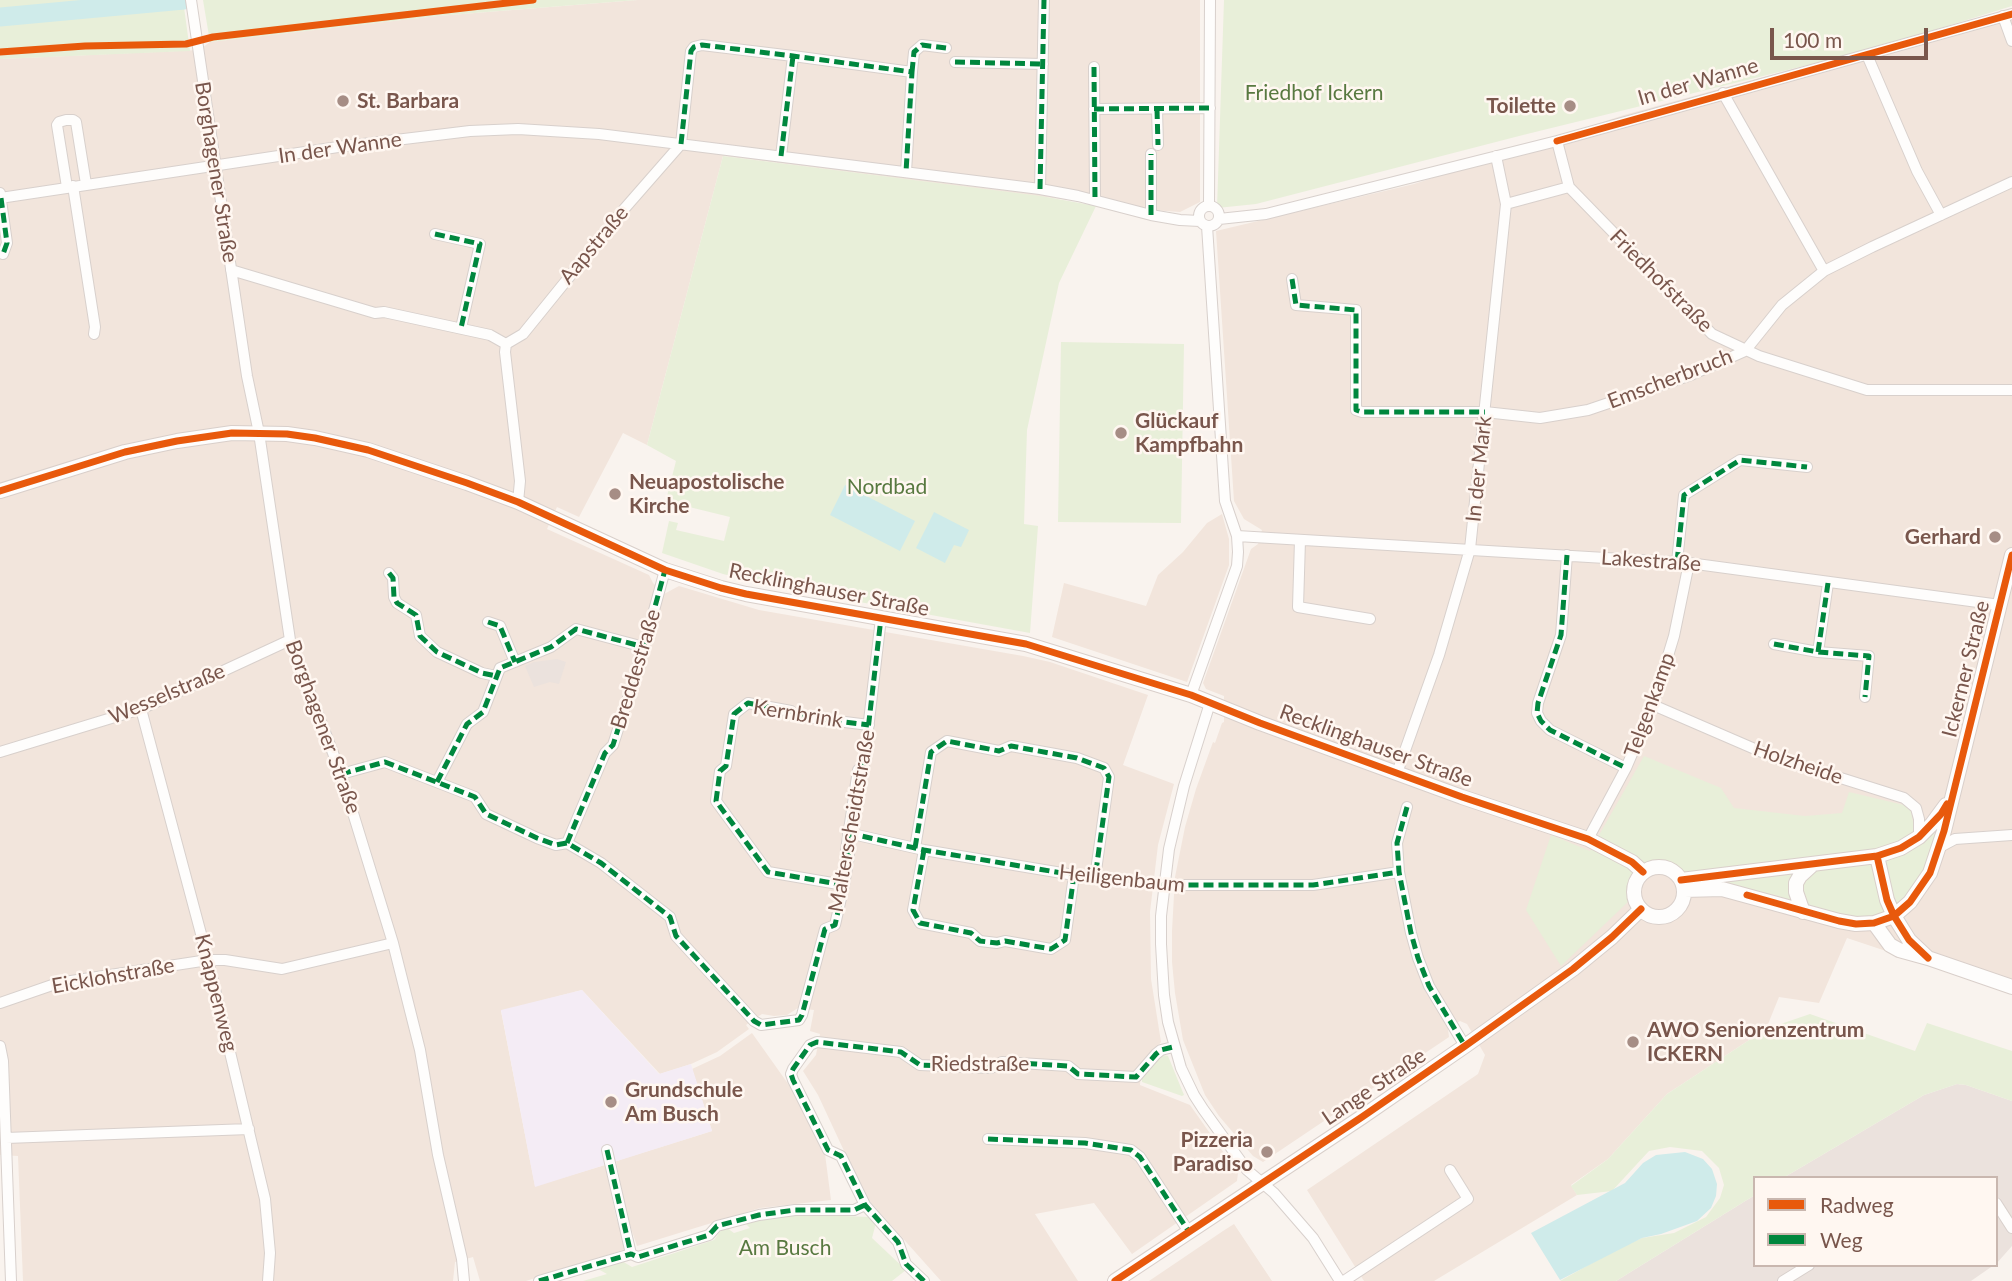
<!DOCTYPE html>
<meta charset="utf-8">
<style>
body{margin:0}
#map{position:relative;width:2012px;height:1281px;overflow:hidden;background:#f9f3ee;font-family:Lato,sans-serif}
canvas{display:block}
.legend{position:absolute;left:1753px;top:1176px;width:245px;height:91px;box-sizing:border-box;background:#fff7f1;border:2px solid #c9b7af;margin:0;padding:9px 12px;list-style:none;font-size:21px;color:#79564c}
.legend li{display:flex;align-items:center;gap:14px;height:35px}
.legend b{width:35px;border:2px solid #c9b7af}
.scale{position:absolute;left:1770px;top:28px;width:158px;height:32px;box-sizing:border-box;border:4px solid #79564c;border-top:0;padding-left:9px;font-size:21px;line-height:24px;white-space:nowrap;color:#79564c;-webkit-text-stroke:5px #fff7f1;paint-order:stroke}
</style>
<div id="map">
<canvas width="2012" height="1281"></canvas>
<ul class="legend">
<li><b style="height:9px;background:#e8590c"></b>Radweg</li>
<li><b style="height:9px;background:#00873e"></b>Weg</li>
</ul>
<div class="scale">100 m</div>
</div>
<script>
const ctx = document.querySelector('canvas').getContext('2d');
ctx.lineJoin = 'round';
function paint(path, color) {
  ctx.fillStyle = color;
  ctx.fill(path, 'evenodd');
}
function poly(rows) {
  const path = new Path2D();
  for (const r of rows) {
    if (r.length === 3) {
      path.moveTo(r[0] + r[2], r[1]);
      path.arc(r[0], r[1], r[2], 0, 2 * Math.PI);
      continue;
    }
    path.moveTo(r[0], r[1]);
    for (let i = 2; i < r.length; i += 2) path.lineTo(r[i], r[i + 1]);
  }
  return path;
}
function strokePath(path, color, width, dash) {
  ctx.strokeStyle = color;
  ctx.lineWidth = width;
  ctx.lineCap = dash ? 'butt' : 'round';
  ctx.setLineDash(dash || []);
  ctx.stroke(path);
}
function label(font, color, halo, rows, align = 'center') {
  ctx.font = font + ' Lato,sans-serif';
  ctx.lineWidth = 5;
  ctx.setLineDash([]);
  ctx.textBaseline = 'middle';
  ctx.strokeStyle = halo;
  ctx.fillStyle = color;
  for (const [text, x, y, turn = 0] of rows) {
    ctx.save();
    ctx.translate(x, y);
    ctx.rotate((+turn || 0) * Math.PI / 180);
    ctx.textAlign = isNaN(turn) ? turn : align;
    if (halo) ctx.strokeText(text, 0, 0);
    ctx.fillText(text, 0, 0);
    ctx.restore();
  }
}
const residential = poly([
 [637,0,1200,0,1200,202,1180,212,1096,206,1076,201,723,156,647,445,623,433,579,517,557,507,547,529,649,575,653,583,664,594,679,586,759,610,1023,656,1050,662,1148,695,1123,765,1174,784,1158,845,1150,912,1151,979,1161,1042,1141,1067,1140,1085,1190,1105,1238,1173,1237,1181,1132,1254,1094,1203,1035,1214,1078,1281,941,1281,865,1196,818,1095,803,1071,816,1055,820,1034,810,1031,814,1010,798,1008,787,1015,774,1016,762,1014,746,1025,749,1029,717,1052,691,1064,660,1074,582,990,501,1011,535,1186,605,1165,616,1217,626,1249,526,1281,480,1281,473,1257,455,1262,453,1281,23,1281,18,1156,0,1155,0,59,199,50,210,42,437,16],
 [2012,9,2012,993,1847,938,1819,1003,1779,997,1766,1029,1667,1094,1608,1159,1571,1185,1577,1195,1434,1281,1364,1281,1307,1190,1478,1074,1485,1055,1467,1024,1460,1021,1448,1029,1449,1037,1263,1162,1253,1156,1219,1116,1205,1095,1183,1040,1175,993,1172,962,1172,931,1175,877,1185,827,1196,789,1213,742,1215,743,1222,723,1224,722,1224,696,1206,689,1203,683,1251,549,1258,544,1262,530,1244,519,1234,501,1216,231,1414,184,1624,115],
 [1222,514,1229,539,1229,565,1187,682,1052,637,1064,583,1146,606,1158,575,1183,552,1207,523],
 [752,1033,801,1102,825,1154,831,1200,760,1208,637,1246,627,1216,616,1161,712,1131,692,1069,720,1056],
 [1234,1224,1272,1281,1149,1281,1223,1231]
]);
const industrial = poly([
 [557,659,566,662,559,684,550,682,534,687,525,666,534,662],
 [1957,1084,1966,1085,2012,1101,2012,1246,1996,1264,1996,1178,1783,1178,1924,1095],
 [1755,1195,1755,1265,1994,1265,1971,1281,1616,1281]
]);
const education = poly([
 [582,990,659,1074,691,1064,712,1131,535,1187,501,1010]
]);
const green = poly([
 [0,0,183,0,190,51,0,59],
 [203,0,637,0,437,16,210,42],
 [1224,0,2012,0,2012,6,1873,49,1523,135,1256,204,1217,208],
 [723,156,1041,196,1096,206,1059,283,1027,430,1024,524,1038,526,1030,633,777,587,723,574,662,553,669,521,678,523,676,530,724,541,730,517,677,504,675,511,664,508,676,461,647,445],
 [1061,342,1184,344,1181,523,1058,522],
 [1644,756,1721,788,1734,808,1805,816,1842,813,1849,792,1904,805,1911,811,1913,822,1938,836,1919,883,1901,903,1876,916,1859,919,1825,911,1775,895,1685,873,1676,867,1652,861,1630,880,1630,900,1561,966,1526,910,1551,835,1590,851],
 [1810,1014,1915,1051,1927,1023,2012,1051,2012,1101,1966,1085,1957,1084,1924,1095,1783,1178,1755,1178,1755,1195,1616,1281,1560,1281,1615,1250,1642,1238,1674,1233,1706,1217,1720,1198,1724,1185,1719,1168,1702,1151,1670,1147,1649,1151,1612,1191,1577,1195,1571,1186,1608,1159,1667,1094,1766,1029],
 [1164,1055,1168,1056,1184,1095,1182,1096,1142,1082,1142,1078,1159,1058],
 [797,1214,869,1217,876,1223,872,1238,906,1270,892,1281,583,1281,607,1274,598,1269,622,1261,632,1267,714,1240,722,1229,727,1228,734,1233,750,1228,745,1223]
]);
const water = poly([
 [845,485,915,521,900,551,830,515],
 [934,512,969,530,961,547,954,545,945,563,916,548],
 [1685,1152,1703,1159,1712,1169,1717,1184,1716,1196,1711,1208,1697,1221,1661,1234,1642,1238,1560,1280,1531,1233,1625,1183,1643,1163,1656,1155]
]);
const river = poly([
 [0,17,184,0]
]);
const street = poly([
 [191,0,247,376,259,433,290,640,341,774,393,943,420,1050,438,1155,462,1259,464,1281],
 [2003,16,2012,41],
 [1867,55,1917,171,1941,215],
 [955,62,1043,64],
 [1094,67,1095,200],
 [912,72,914,52,922,45,946,48],
 [1723,93,1824,271],
 [1094,109,1210,108],
 [1157,109,1158,145],
 [1557,141,1569,187,1712,334,1759,356,1867,390,2012,390],
 [681,144,691,51,694,47,702,45,793,56,912,72,906,172],
 [781,156,793,56],
 [73,186,95,327,94,334],
 [67,187,57,125,59,122,66,120,73,120,76,122,86,184],
 [1040,189,1044,0],
 [0,193,7,243,3,254],
 [0,198,338,147,470,131,518,129,599,134,1040,189,1078,196,1151,215,1180,220,1200,221],
 [1506,204,1569,187],
 [1209,216,10],
 [1209,206,1210,0],
 [1151,215,1151,154],
 [1219,219,1266,214,1557,141,2012,14],
 [435,234,480,244,461,328],
 [231,270,375,313,384,312,490,335,506,344],
 [1292,279,1296,305,1356,310,1356,410,1362,412,1485,412,1540,418,1588,410,1691,375,1745,351,1782,305,1824,271,1872,247,2012,182],
 [506,344,523,334,625,208,681,144],
 [506,344,505,352,520,481,518,502],
 [1237,536,1689,563,2000,605],
 [1300,540,1298,607,1370,619],
 [1567,555,1561,635,1538,703,1537,713,1541,721,1550,730,1626,768],
 [1677,562,1684,495,1740,460,1807,467],
 [389,573,393,578,394,597,397,603,416,615,420,636,437,652,482,673,496,676],
 [488,622,500,626,515,662],
 [1774,644,1818,652,1869,656,1865,697],
 [1818,652,1828,583],
 [1191,695,1237,566,1238,552,1237,536,1225,501,1207,226],
 [1210,703,1184,786,1169,849,1161,916,1161,944,1164,995,1168,1022,1181,1068,1194,1095,1203,1109,1247,1170,1274,1193,1313,1238,1340,1281],
 [1653,705,1771,756,1904,798,1916,808,1919,819,1919,837],
 [141,709,208,960,265,1199,270,1253,268,1281],
 [0,752,141,709,290,640],
 [1397,773,1439,655,1470,549,1506,204,1496,156],
 [341,774,385,762,475,797,486,814,537,838,556,845,567,843,601,863,670,917,676,936,754,1021,761,1025,799,1020,802,1015,825,929,835,925,844,885,849,856,846,850,858,770,864,764,881,618],
 [437,782,467,724,483,712,500,668,551,647,576,629,644,647],
 [1407,807,1397,843,1399,872,1411,933,1418,958,1429,986,1465,1046],
 [848,833,924,850,1074,875,1164,885,1313,885,1399,872],
 [1588,839,1626,768,1653,705,1674,636,1689,563],
 [567,843,605,753,613,745,644,647,665,570],
 [1940,847,1955,839,2012,835],
 [915,848,931,752,947,741,999,751,1011,746,1077,758,1104,768,1109,777,1095,878],
 [924,850,913,910,920,923,971,933,980,941,997,943,1005,941,1051,949,1065,940,1074,875],
 [844,885,768,872,716,801,720,771,726,766,734,714,748,703,791,711,797,716,869,725],
 [0,1003,58,983,208,960,225,960,282,969,393,943],
 [0,1046,3,1061,11,1281],
 [6,1138,249,1129],
 [988,1139,1085,1143,1131,1150,1140,1157,1189,1232],
 [607,1150,631,1254],
 [1996,1203,2012,1228],
 [539,1281,631,1254,638,1257,709,1235,717,1226,759,1215,795,1210,854,1210,865,1205],
 [924,1281,906,1264,898,1242,865,1205,841,1156,828,1150,793,1080,791,1074,793,1069,810,1045,817,1042,901,1052,920,1065,991,1068,1002,1062,1036,1064,1068,1066,1078,1074,1136,1077,1156,1054,1161,1050,1173,1047],
 [1344,1281,1468,1199,1450,1170],
 [1783,1281,1809,1265]
]);
const secondary = poly([
 [0,491,125,452,177,441,232,433,287,434,315,438,368,450,467,483,518,502,665,570,721,588,746,594,1026,644,1191,695,1260,723,1462,797,1588,839,1632,862,1643,872],
 [1877,856,1887,900,1894,916,1909,940,1927,957],
 [1659,892,25],
 [1681,880,1877,856,1901,848,1919,837,1932,824,1946,805],
 [1684,890,1722,889,1839,921,1856,924,1874,923,1894,916,1910,902,1930,873,1944,831,2012,555],
 [1803,912,1796,892,1796,883,1800,876,1812,865],
 [1874,923,1890,945,1899,950,1928,958,2012,987],
 [1115,1281,1362,1117,1465,1046,1573,969,1612,937,1641,909]
]);
const quiet = poly([
 [955,62,1043,64],
 [1094,67,1095,200],
 [912,72,914,52,922,45,946,48],
 [1094,109,1210,108],
 [1157,109,1158,145],
 [681,144,691,51,694,47,702,45,793,56,912,72,906,172],
 [781,156,793,56],
 [1040,189,1044,0],
 [1,198,7,243,3,254],
 [1151,215,1151,154],
 [435,234,480,244,461,328],
 [1292,279,1296,305,1356,310,1356,410,1362,412,1485,412],
 [1567,555,1561,635,1538,703,1537,713,1541,721,1550,730,1626,768],
 [1677,562,1684,495,1740,460,1807,467],
 [389,573,393,578,394,597,397,603,416,615,420,636,437,652,482,673,496,676],
 [488,622,500,626,515,662],
 [1774,644,1818,652,1869,656,1865,697],
 [1818,652,1828,583],
 [341,774,385,762,475,797,486,814,537,838,556,845,567,843,601,863,670,917,676,936,754,1021,761,1025,799,1020,802,1015,825,929,835,925,844,885,849,856,846,850,858,770,864,764,881,618],
 [437,782,467,724,483,712,500,668,551,647,576,629,644,647],
 [1407,807,1397,843,1399,872,1411,933,1418,958,1429,986,1465,1046],
 [848,833,924,850,1074,875,1164,885,1313,885,1399,872],
 [567,843,605,753,613,745,644,647,665,570],
 [915,848,931,752,947,741,999,751,1011,746,1077,758,1104,768,1109,777,1095,878],
 [924,850,913,910,920,923,971,933,980,941,997,943,1005,941,1051,949,1065,940,1074,875],
 [844,885,768,872,716,801,720,771,726,766,734,714,748,703,791,711,797,716,869,725],
 [988,1139,1085,1143,1131,1150,1140,1157,1189,1232],
 [607,1150,631,1254],
 [539,1281,631,1254,638,1257,709,1235,717,1226,759,1215,795,1210,854,1210,865,1205],
 [924,1281,906,1264,898,1242,865,1205,841,1156,828,1150,793,1080,791,1074,793,1069,810,1045,817,1042,901,1052,920,1065,991,1068,1002,1062,1036,1064,1068,1066,1078,1074,1136,1077,1156,1054,1161,1050,1173,1047]
]);
const cycleway = poly([
 [0,52,85,46,186,44,213,37,533,0],
 [1557,141,2012,14],
 [0,491,125,452,177,441,232,433,287,434,315,438,368,450,467,483,518,502,665,570,721,588,746,594,1026,644,1191,695,1260,723,1462,797,1588,839,1632,862,1643,872],
 [1877,856,1887,900,1894,916,1909,940,1928,958],
 [1681,880,1877,856,1901,848,1919,837,1941,814,1947,804],
 [1747,895,1839,921,1856,924,1874,923,1894,916,1910,902,1930,873,1944,831,2012,555],
 [1115,1281,1362,1117,1465,1046,1573,969,1612,937,1641,909]
]);
const markers = [
 [343,101,7,"#a68d85"],
 [1570,106,7,"#a68d85"],
 [1121,433,7,"#a68d85"],
 [615,494,7,"#a68d85"],
 [1995,537,7,"#a68d85"],
 [1633,1042,7,"#a68d85"],
 [611,1102,7,"#a68d85"],
 [1267,1152,7,"#a68d85"]
];
const streetNames = [
 ["In der Wanne",1698,82,-16],
 ["In der Wanne",340,148,-8],
 ["Borghagener Straße",216,172,81],
 ["Aapstraße",594,245,-50],
 ["Friedhofstraße",1661,281,45],
 ["Emscherbruch",1670,379,-21],
 ["In der Mark",1479,469,-84],
 ["Lakestraße",1651,561,4],
 ["Recklinghauser Straße",829,590,11],
 ["Breddestraße",636,669,-73],
 ["Ickerner Straße",1966,669,-76],
 ["Wesselstraße",167,694,-23],
 ["Telgenkamp",1650,705,-70],
 ["Kernbrink",798,714,9],
 ["Borghagener Straße",323,727,70],
 ["Recklinghauser Straße",1376,746,20],
 ["Holzheide",1798,763,19],
 ["Malterscheidtstraße",852,821,-80],
 ["Heiligenbaum",1122,879,6],
 ["Eicklohstraße",113,976,-10],
 ["Knappenweg",216,993,76],
 ["Riedstraße",980,1064],
 ["Lange Straße",1374,1087,-34]
];
const parkNames = [
 ["Friedhof Ickern",1314,93],
 ["Nordbad",887,487],
 ["Am Busch",785,1248]
];
const poiNames = [
 ["St. Barbara",357,101],
 ["Toilette",1556,106,"right"],
 ["Glückauf",1135,421],
 ["Kampfbahn",1135,445],
 ["Neuapostolische",629,482],
 ["Kirche",629,506],
 ["Gerhard",1981,537,"right"],
 ["AWO Seniorenzentrum",1647,1030],
 ["ICKERN",1647,1054],
 ["Grundschule",625,1090],
 ["Am Busch",625,1114],
 ["Pizzeria",1253,1140,"right"],
 ["Paradiso",1253,1164,"right"]
];
paint(residential, '#f2e5dc');
paint(industrial, '#ebe2dd');
paint(education, '#f4ecf5');
paint(green, '#e8efd9');
paint(water, '#cfebea');
strokePath(river, '#cfebea', 19);
strokePath(street, '#d8d0cc', 12);
strokePath(secondary, '#d9cfca', 16);
strokePath(street, '#fefdfc', 10);
strokePath(secondary, '#fefdfc', 14);
strokePath(quiet, '#00873e', 5, [10, 5]);
strokePath(cycleway, '#e8590c', 7);
for (const [x, y, r, color] of markers) {
  const dot = new Path2D();
  dot.arc(x, y, r, 0, 2 * Math.PI);
  ctx.fillStyle = color;
  ctx.fill(dot);
  strokePath(dot, '#fff7f1', 2.5);
}
label('21px', '#79564c', '#fff7f1', streetNames);
label('21px', '#587940', '#fff7f1', parkNames);
label('bold 21px', '#79564c', '#fff7f1', poiNames, 'left');
</script>
